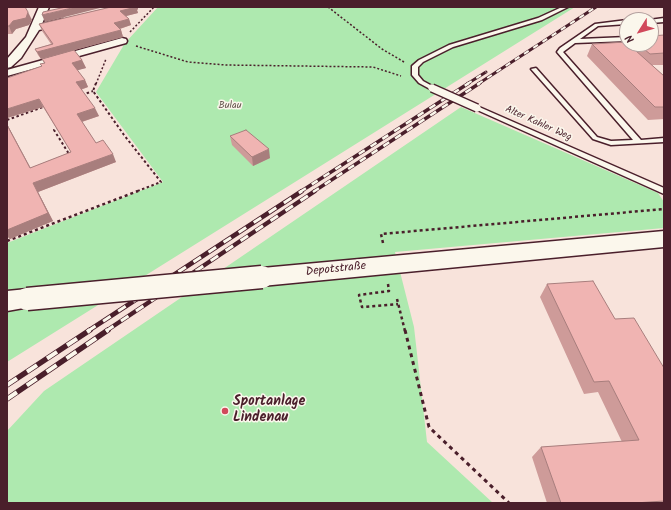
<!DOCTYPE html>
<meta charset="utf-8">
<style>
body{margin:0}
#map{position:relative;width:671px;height:510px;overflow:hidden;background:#f8e3db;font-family:Kalam,sans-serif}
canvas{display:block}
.frame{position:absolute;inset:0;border:8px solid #4a1f2b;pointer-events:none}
.north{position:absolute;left:619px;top:12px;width:40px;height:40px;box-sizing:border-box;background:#fbf7ec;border:1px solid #b4a19f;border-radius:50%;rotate:233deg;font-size:11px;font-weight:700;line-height:16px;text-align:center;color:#4a1f2b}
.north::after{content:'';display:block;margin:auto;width:14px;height:18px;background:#d1495b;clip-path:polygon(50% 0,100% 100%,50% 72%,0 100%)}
</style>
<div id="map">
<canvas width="671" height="510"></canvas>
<div class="frame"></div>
<div class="north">N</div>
</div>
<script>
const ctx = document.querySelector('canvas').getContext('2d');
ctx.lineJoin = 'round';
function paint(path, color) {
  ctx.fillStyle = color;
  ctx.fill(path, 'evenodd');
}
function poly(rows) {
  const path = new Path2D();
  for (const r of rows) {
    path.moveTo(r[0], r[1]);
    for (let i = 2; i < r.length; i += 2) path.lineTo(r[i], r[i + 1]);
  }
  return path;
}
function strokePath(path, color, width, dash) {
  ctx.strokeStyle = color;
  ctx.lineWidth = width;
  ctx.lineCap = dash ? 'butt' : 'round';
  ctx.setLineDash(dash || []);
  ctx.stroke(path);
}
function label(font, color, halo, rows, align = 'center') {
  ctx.font = font + ' Kalam,sans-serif';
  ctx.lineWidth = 3;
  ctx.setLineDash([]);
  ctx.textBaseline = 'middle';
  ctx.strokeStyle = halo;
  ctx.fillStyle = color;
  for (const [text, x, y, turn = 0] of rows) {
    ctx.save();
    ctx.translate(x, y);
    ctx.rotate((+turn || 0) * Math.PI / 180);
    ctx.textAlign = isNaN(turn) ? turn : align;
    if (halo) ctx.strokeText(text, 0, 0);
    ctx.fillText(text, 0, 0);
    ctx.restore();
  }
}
const green = poly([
 [158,7,575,7,7,362,7,243,163,182,96,92,125,43],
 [461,107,658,193,664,202,664,228,395,252,414,327,427,442,493,503,7,503,7,431,44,391]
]);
const pathFar3 = poly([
 [328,7,382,49,404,62],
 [130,32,154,7],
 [136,46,188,62,226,65,373,67,401,76],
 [96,84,106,59]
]);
const pathFar2 = poly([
 [96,83,93,91,124,135,161,182,135,192],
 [82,95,93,91],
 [7,120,46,106],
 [59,128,54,130,69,154]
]);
const pathFar1 = poly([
 [7,241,138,191],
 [383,243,381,234,664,209],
 [388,284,389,291,359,295,362,307,398,304],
 [397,299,405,331]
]);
const path = poly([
 [405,330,429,427,509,503]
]);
const service = poly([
 [562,7,568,7,542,20,453,47,423,62,418,67,418,75,423,81,434,87,434,89,430,89,419,83,412,75,412,66,419,60,449,45,538,18,562,7],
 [664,18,664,22,651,23,651,20,649,20,664,18],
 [627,20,627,24,598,26,580,39,627,37,627,41,575,43,563,52,641,140,664,138,664,142,611,145,593,139,531,69,536,68,597,137,611,141,633,140,557,52,560,48,595,24,627,20],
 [477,106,664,188,664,194,475,109,474,108,477,106]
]);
const minor = poly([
 [39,7,49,7,42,24,63,19,68,22,66,24,39,30,21,58,11,67,7,68,7,59,26,37,39,7],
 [122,38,126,39,127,41,126,43,7,76,7,70,122,38]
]);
const secondary = poly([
 [664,231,664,247,262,286,254,283,251,277,254,271,262,268,664,231],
 [27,289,35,292,39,299,35,306,7,311,7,291,27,289]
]);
const railFar3 = poly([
 [467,84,486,72],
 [478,84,596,7]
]);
const railFar2 = poly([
 [300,192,469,83],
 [313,192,480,83]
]);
const railFar1 = poly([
 [88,331,302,191],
 [106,331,315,191]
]);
const rail = poly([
 [7,385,90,330],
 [7,399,108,330]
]);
const serviceBridge = poly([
 [432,88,477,108]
]);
const secondaryBridge = poly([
 [27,299,262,277]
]);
const wall = poly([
 [7,7,32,20,29,25,16,29,12,34,7,34],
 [111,7,138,7,138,9,137,10,138,13,126,16,129,19,131,25,120,29,121,30,123,37,41,59,38,55,35,49,51,44,42,31,39,24],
 [664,35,664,65,652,65,664,76,664,119,648,120,587,56,592,44,651,44],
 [42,59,82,60,86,68,77,70,85,80,88,87,81,90,99,116,82,122,96,143,116,162,38,192,53,221,10,239,7,236,7,124,30,168,71,152,43,107,7,118,41,66,44,63],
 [230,136,270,158,253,166,232,145],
 [547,284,615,319,664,368,664,503,547,503,532,457,541,447,622,442,598,392,584,394,540,297]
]);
const shadedWall = poly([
 [76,7,104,7,45,22,42,15],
 [134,7,138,7,138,9,137,10,138,13,122,17,120,11],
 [28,12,32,20,29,25,16,29,12,34,9,26,13,21],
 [129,19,131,25,116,30,114,23],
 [121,30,123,37,41,59,37,52],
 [82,60,86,68,75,71,72,63],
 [85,80,88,87,79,90,76,82],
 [39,99,43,107,7,118,7,109],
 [95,108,99,116,81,122,77,114],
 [7,124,35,176,30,168,7,125],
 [269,149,270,158,253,166,252,157],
 [113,154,116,162,38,192,53,221,10,239,7,236,7,230,33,183]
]);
const building = poly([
 [7,7,25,7,28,12,26,18,13,21,9,26,7,26,7,7],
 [66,7,76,7,42,15,43,12,66,7],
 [111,7,136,7,120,11,129,19,114,23,121,30,37,52,35,49,53,44,39,24,111,7],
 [664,35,664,53,650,54,638,44,651,44,651,36,664,35],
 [626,42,664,76,664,107,655,107,592,44,626,42],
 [74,50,82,60,72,63,85,80,76,82,95,108,77,114,96,143,103,140,113,154,33,183,48,213,7,230,7,125,30,168,71,152,39,99,7,109,7,78,42,66,40,64,45,63,42,59,74,50],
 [246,130,269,149,252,157,230,136,246,130],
 [593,281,615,319,634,318,664,368,664,501,635,503,561,503,541,447,639,440,609,381,594,382,547,284,593,281]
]);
const markers = [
 [225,411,4,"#d1495b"]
];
const farParknames = [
 ["Bulau",230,106]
];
const farStreetnames = [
 ["Alter Kahler Weg",538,124,24]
];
const streetNames = [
 ["Depotstraße",336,270,-6]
];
const nearPoinames = [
 ["Sportanlage",233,403],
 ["Lindenau",233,419]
];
paint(green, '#aee9af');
strokePath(service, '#4a1f2b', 3);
strokePath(minor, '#4a1f2b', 3);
strokePath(secondary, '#4a1f2b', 3);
strokePath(pathFar3, '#4a1f2b', 1.5, [2, 2]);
strokePath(pathFar2, '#4a1f2b', 2, [2.5, 2.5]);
strokePath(pathFar1, '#4a1f2b', 2.5, [3, 3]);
strokePath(path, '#4a1f2b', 3, [4, 4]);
paint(service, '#fbf7ec');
paint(minor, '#fbf7ec');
paint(secondary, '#fbf7ec');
strokePath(railFar3, '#4a1f2b', 3);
strokePath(railFar2, '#4a1f2b', 3.5);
strokePath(railFar1, '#4a1f2b', 4.5);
strokePath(rail, '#4a1f2b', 5.5);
strokePath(railFar3, '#fbf7ec', 2, [5.5]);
strokePath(railFar2, '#fbf7ec', 2.5, [7]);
strokePath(railFar1, '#fbf7ec', 3, [9]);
strokePath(rail, '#fbf7ec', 4, [12]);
strokePath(serviceBridge, '#4a1f2b', 10, []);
strokePath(secondaryBridge, '#4a1f2b', 25, []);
strokePath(serviceBridge, '#fbf7ec', 7);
strokePath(secondaryBridge, '#fbf7ec', 22);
paint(wall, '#ce9b99');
paint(shadedWall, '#a87e7d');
paint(building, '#f0b4b2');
strokePath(building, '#a87e7d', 1);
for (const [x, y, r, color] of markers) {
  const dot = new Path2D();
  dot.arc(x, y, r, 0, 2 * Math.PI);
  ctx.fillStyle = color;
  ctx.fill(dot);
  strokePath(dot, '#fbf7ec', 1.5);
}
label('10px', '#63524c', '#fbf7ec', farParknames);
label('10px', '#4a1f2b', '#fbf7ec', farStreetnames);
label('12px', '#4a1f2b', '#fbf7ec', streetNames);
label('bold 14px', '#4a1f2b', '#fbf7ec', nearPoinames, 'left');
</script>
